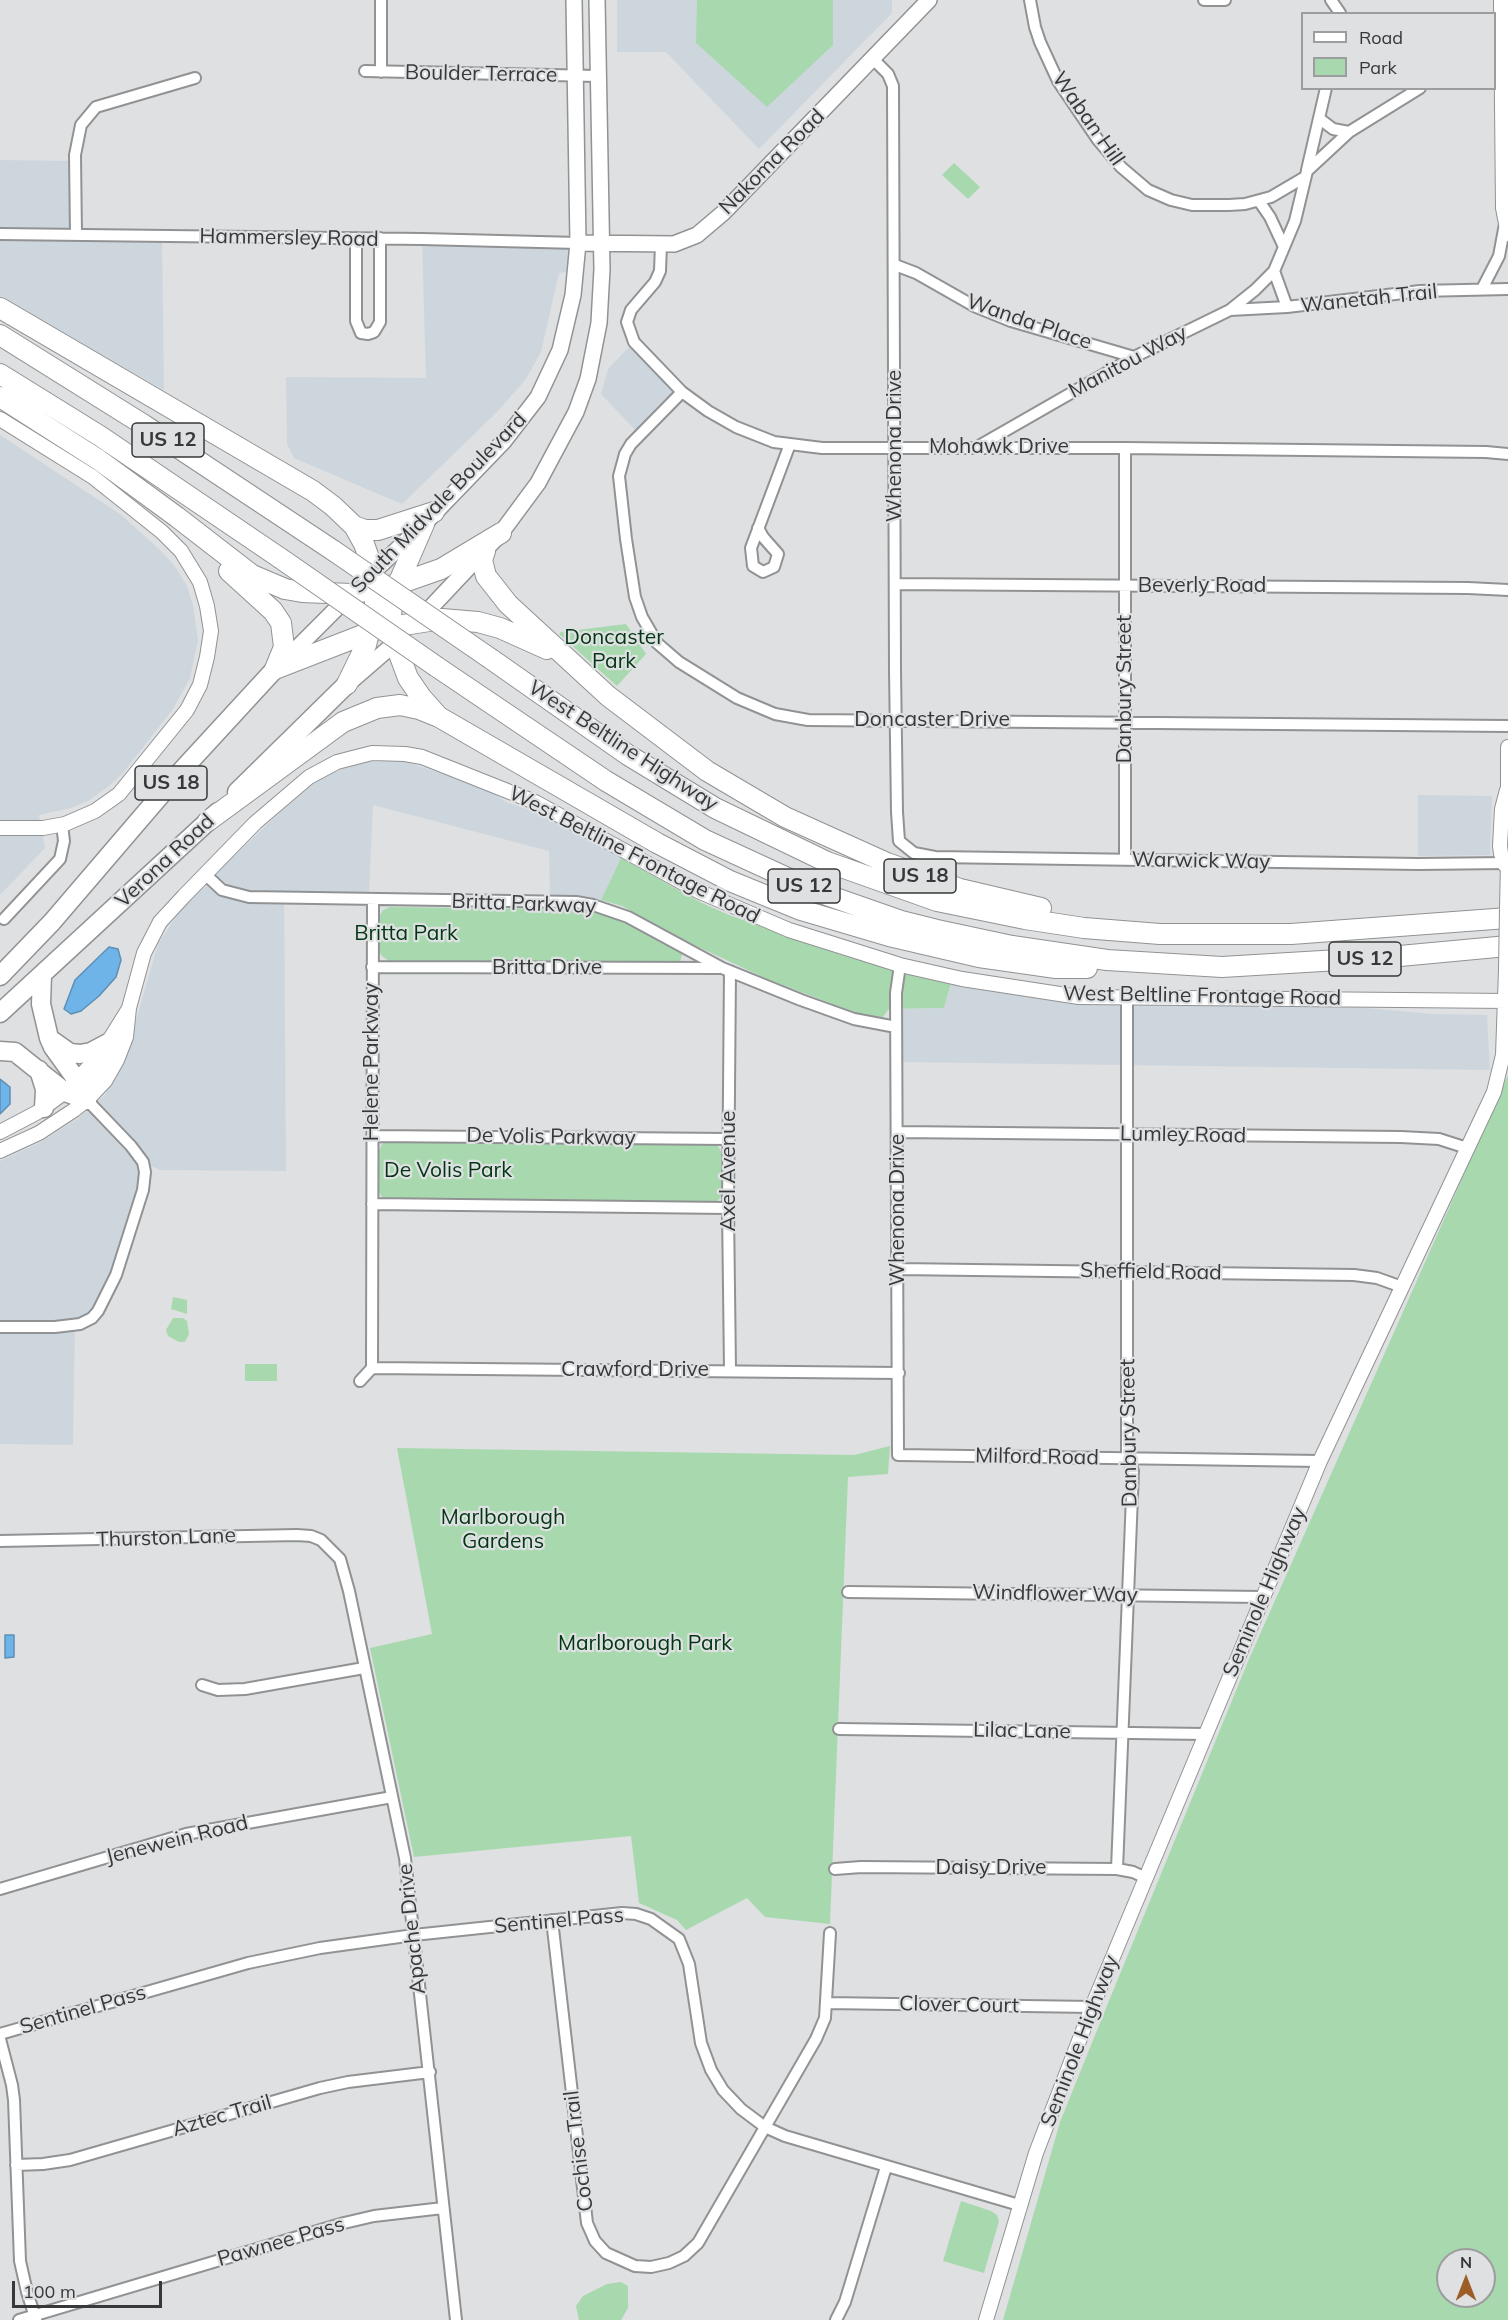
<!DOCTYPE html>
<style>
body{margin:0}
#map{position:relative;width:1508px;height:2320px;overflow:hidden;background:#dee0e2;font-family:Mulish,sans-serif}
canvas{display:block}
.legend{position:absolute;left:1301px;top:12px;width:195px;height:78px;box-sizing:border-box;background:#dee0e2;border:2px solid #9b9d9e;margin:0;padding:8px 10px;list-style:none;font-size:18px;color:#373839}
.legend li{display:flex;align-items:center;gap:12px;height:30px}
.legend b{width:30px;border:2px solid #9b9d9e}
.north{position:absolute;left:1436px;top:2248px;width:60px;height:60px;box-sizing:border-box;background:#dee0e2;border:2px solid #9b9d9e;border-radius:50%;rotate:0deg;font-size:16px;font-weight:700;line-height:24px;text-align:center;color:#373839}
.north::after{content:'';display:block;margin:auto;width:21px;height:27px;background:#9d5d26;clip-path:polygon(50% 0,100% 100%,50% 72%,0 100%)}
.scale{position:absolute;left:12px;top:2281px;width:150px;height:27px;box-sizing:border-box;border:3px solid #373839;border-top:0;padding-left:8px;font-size:18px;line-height:21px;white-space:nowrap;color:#373839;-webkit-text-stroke:4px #dee0e2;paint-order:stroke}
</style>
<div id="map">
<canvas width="1508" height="2320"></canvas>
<ul class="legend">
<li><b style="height:8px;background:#fff"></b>Road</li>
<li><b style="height:16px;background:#a8d9ae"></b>Park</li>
</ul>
<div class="north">N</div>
<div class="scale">100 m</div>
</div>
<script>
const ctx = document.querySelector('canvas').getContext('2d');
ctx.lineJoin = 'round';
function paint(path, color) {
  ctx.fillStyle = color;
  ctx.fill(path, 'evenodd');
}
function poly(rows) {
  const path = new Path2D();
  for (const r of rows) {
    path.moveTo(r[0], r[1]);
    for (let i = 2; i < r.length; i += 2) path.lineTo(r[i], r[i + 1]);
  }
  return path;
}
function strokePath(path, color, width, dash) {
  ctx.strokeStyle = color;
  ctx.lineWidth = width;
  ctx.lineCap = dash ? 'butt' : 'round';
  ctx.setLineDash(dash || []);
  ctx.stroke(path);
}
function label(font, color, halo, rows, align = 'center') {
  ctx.font = font + ' Mulish,sans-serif';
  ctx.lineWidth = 4.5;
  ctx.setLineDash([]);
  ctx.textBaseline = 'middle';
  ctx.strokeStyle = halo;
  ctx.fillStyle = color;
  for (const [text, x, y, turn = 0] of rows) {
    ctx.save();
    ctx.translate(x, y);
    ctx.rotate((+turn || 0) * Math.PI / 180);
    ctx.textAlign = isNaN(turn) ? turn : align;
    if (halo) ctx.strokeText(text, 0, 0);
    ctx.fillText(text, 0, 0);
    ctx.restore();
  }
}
const built = poly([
 [617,0,892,0,892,13,759,149,666,52,617,52],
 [0,160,75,161,76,235,162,236,164,390,0,299],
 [422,239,578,243,576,271,559,273,541,352,526,379,497,412,402,504,294,458,287,444,286,377,426,378],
 [634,342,682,392,640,435,601,394,608,369],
 [0,435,120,514,158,548,174,565,187,586,193,605,198,640,190,678,173,709,123,773,109,786,88,801,71,808,39,815,45,848,0,895],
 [404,761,487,789,506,802,547,816,621,858,601,900,575,895,550,896,549,851,373,805,369,892,284,892,286,1171,160,1170,144,1163,144,1182,98,1311,75,1322,73,1445,0,1444,0,1161,41,1142,77,1119,105,1095,124,1062,158,944,185,903,222,867,287,806,317,781,344,768,366,762],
 [1418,795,1492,796,1490,855,1418,856],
 [951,983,1082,1005,1356,1007,1433,1014,1487,1015,1490,1070,903,1062,903,1009,944,1008]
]);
const green = poly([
 [697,0,833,0,833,45,767,107,696,43],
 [954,163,980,187,968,199,942,175],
 [626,624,646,654,617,686,559,634,561,632],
 [621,858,702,903,729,915,841,955,951,983,944,1008,889,1009,883,1017,872,1019,767,979,690,943,622,906,601,900],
 [390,907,562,909,599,912,621,921,682,954,680,963,391,962,383,957,378,951,378,919,383,910],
 [1508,1075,1508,2320,1003,2320,1060,2122,1104,2013,1249,1659],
 [1448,2260,1484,2260,1484,2296,1448,2296],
 [388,1141,716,1144,722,1152,722,1196,715,1203,388,1200,382,1197,379,1192,379,1151,382,1144],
 [173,1297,187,1300,187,1314,171,1309],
 [173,1318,183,1318,187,1321,189,1334,185,1342,179,1342,168,1336,166,1330],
 [245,1364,277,1364,277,1381,245,1381],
 [890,1446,888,1474,848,1477,830,1924,765,1917,747,1898,686,1930,677,1920,639,1903,631,1836,414,1857,370,1648,432,1634,397,1448,854,1455],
 [961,2201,991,2211,997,2215,999,2221,984,2273,943,2261],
 [621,2282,628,2286,628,2308,621,2320,579,2320,576,2306,583,2296,607,2284]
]);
const water = poly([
 [109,947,118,949,121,960,116,977,99,996,81,1011,71,1014,64,1009,75,980,109,947],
 [0,1079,10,1087,10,1104,0,1114,0,1079],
 [5,1635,14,1635,14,1657,5,1658,5,1635]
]);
const minor = poly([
 [381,0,381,72],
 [1030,0,1035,27,1040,42,1058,81,1098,140,1121,167,1148,190,1171,200,1192,205,1229,205,1245,204,1271,197,1305,177],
 [1204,0,1225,0],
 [1331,0,1340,13],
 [873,59,888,74,893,86,895,670,897,812,899,841,914,853,935,857,1418,864,1507,863],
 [365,71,597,76],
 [1320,119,1333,129,1349,132],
 [1307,170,1326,88],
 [1259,201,1270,217,1284,247],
 [0,234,422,239,578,243],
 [76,235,75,155,81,125,96,107,195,78],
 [356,238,356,321,361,333,368,334,374,332,380,322,380,238],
 [661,244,660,271,655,282,631,310,627,322,634,342,682,392,708,411,736,427,774,442,822,448,1125,448,1486,452,1508,454],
 [895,265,916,273,974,306,1011,321,1134,357],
 [1274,271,1287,307],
 [1482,289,1499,256,1505,224],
 [1230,310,1287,307,1420,291,1508,289],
 [682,392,631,444,625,454,619,476,626,539,635,597,642,617,657,643,679,662,737,698,775,714,808,720,1508,726],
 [977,447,1134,357,1230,310,1255,290,1274,271,1295,221,1307,171,1349,132,1420,88],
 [1125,448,1125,859],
 [758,528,763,537,778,554,774,567,763,572,753,566,751,548,790,444],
 [895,584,1468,588,1508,590],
 [205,874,222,890,249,897,576,902,593,905,628,917,722,968,801,1000,854,1019,896,1027],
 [4,919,60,859,64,841,62,825],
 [900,965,896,993,898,1455,1320,1461],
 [372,967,719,968],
 [730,971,728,1208,730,1370],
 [897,1132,1401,1137,1439,1139,1467,1148],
 [372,1136,729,1139],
 [372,1204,728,1208],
 [898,1269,1354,1275,1377,1278,1402,1287],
 [0,1327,55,1327,80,1324,92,1318,98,1311,116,1275,143,1190,145,1172,143,1162,131,1146,87,1100],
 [372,1368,899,1373],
 [372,1368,373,900],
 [360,1381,372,1368],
 [0,1541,297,1535,311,1536,321,1540,340,1559,349,1591,405,1858,456,2320],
 [848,1592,1262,1597],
 [202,1685,218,1690,245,1689,364,1668],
 [839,1729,1205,1734],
 [835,1869,861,1867,1117,1869,1133,1872,1146,1878],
 [1117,1869,1133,1471,1127,1458,1127,998],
 [0,1889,186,1834,392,1797],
 [552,1920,587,2223,595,2241,606,2253,635,2266,651,2267,669,2263,684,2256,698,2243,816,2039,825,2018,830,1933],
 [827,2003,1092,2007],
 [0,2034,248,1963,320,1948,414,1935,622,1913,636,1914,651,1919,679,1939,689,1964,701,2043,711,2070,723,2090,741,2109,765,2127,785,2136,1019,2205],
 [0,2039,12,2085,14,2100,20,2261,27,2292,36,2320],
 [16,2165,43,2164,70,2160,320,2088,348,2082,430,2072],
 [19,2320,344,2223,374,2216,443,2208],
 [836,2320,845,2302,886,2167]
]);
const tertiary = poly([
 [1501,0,1503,208,1508,234],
 [0,419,93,477,162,532,181,551,200,582,207,606,211,631,207,657,200,685,187,710,119,794,95,811,65,824,43,828,0,828],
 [1508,747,1508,792],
 [1507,863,1501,854,1500,846,1502,809,1507,790],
 [1507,909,1508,862],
 [87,1098,93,1080,111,1051],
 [0,1132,38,1112,65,1092,100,1055,128,1010],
 [0,1151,39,1133,74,1110,87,1100,105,1081,117,1060,126,1037,129,1008,144,953,160,922,184,896,255,823,309,777,337,762,372,753,405,754,422,757,535,802,698,891,789,930,900,965,962,979,1079,997,1508,1001],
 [986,2320,1036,2153,1092,2007,1320,1461,1494,1092,1503,1055,1506,970]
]);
const secondary = poly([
 [578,243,674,244,697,235,723,213,929,0],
 [367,578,424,524,504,441,538,397,560,350,573,295,578,243,574,0],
 [419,620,501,533,538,483,576,412,588,379,599,323,602,269,597,0],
 [280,665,350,595],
 [350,682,402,637]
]);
const trunk = poly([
 [237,792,347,684],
 [42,975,41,1004,49,1038,53,1047,76,1079,87,1100],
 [0,976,52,922,183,769,275,669],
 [0,1013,218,812],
 [53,1041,70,1053,80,1054,91,1052,108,1043],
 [0,1051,15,1052,65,1092,87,1100],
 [39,1070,45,1089,44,1108]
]);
const motorway = poly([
 [0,308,313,491,333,506,354,526,364,544,374,572,375,606,366,645,347,684],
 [0,335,144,425,334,551],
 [0,374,100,436,280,558],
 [0,397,99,460,177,517,252,575,285,589,302,592,351,594,398,584,441,569,501,533],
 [424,524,398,584,393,597,391,615,395,643,408,678,421,697,437,715],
 [354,526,365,530,378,530,434,512],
 [485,551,482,560,486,576,508,604,608,696,707,771,785,817,887,863,960,889,1041,908],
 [229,571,273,611,281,623,284,647,275,669],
 [491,659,628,755,715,808,827,862,937,901,1025,919,1084,928,1160,934,1291,934,1508,918],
 [437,667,606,781,705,840,818,892,901,921,937,930,1012,946,1107,960,1222,967,1389,957,1508,946],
 [275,669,378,629,442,619,478,622,500,628,547,649],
 [208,821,343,722,377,708,400,705,419,709,439,717,657,843,730,881,801,910,889,936,979,957,1056,968,1087,968],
 [1507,863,1508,863]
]);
const tertiaryBridge = poly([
 [1506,970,1507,909]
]);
const motorwayBridge = poly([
 [334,551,491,659],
 [280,558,437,667]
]);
const shields = [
 [168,440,72],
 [171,783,72],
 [920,876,72],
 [804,886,72],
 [1365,959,72]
];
const shieldNames = [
 ["US 12",168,440],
 ["US 18",171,783],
 ["US 18",920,876],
 ["US 12",804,886],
 ["US 12",1365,959]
];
const streetNames = [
 ["Boulder Terrace",481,74,1],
 ["Waban Hill",1088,119,55],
 ["Nakoma Road",772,162,-45],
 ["Hammersley Road",289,238,1],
 ["Wanetah Trail",1369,299,-6],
 ["Wanda Place",1029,322,19],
 ["Manitou Way",1128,362,-28],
 ["Whenona Drive",895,446,-90],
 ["Mohawk Drive",999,447],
 ["South Midvale Boulevard",439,503,-46],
 ["Beverly Road",1202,586],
 ["Danbury Street",1125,689,-90],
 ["Doncaster Drive",932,720],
 ["West Beltline Highway",623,746,33],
 ["West Beltline Frontage Road",634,855,27],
 ["Verona Road",165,861,-43],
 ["Warwick Way",1201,861,1],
 ["Britta Parkway",524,904,2],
 ["Britta Drive",547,968],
 ["West Beltline Frontage Road",1202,996,1],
 ["Helene Parkway",372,1062,-90],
 ["Lumley Road",1183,1135,1],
 ["De Volis Parkway",551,1137,1],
 ["Axel Avenue",729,1171,-90],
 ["Whenona Drive",898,1210,-90],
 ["Sheffield Road",1151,1272,1],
 ["Crawford Drive",635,1370],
 ["Danbury Street",1129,1433,-91],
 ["Milford Road",1037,1457,1],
 ["Thurston Lane",166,1538,-2],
 ["Seminole Highway",1265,1592,-67],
 ["Windflower Way",1055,1594,1],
 ["Lilac Lane",1022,1731,1],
 ["Jenewein Road",177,1840,-14],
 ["Daisy Drive",991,1868],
 ["Sentinel Pass",559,1921,-5],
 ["Apache Drive",412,1929,-96],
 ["Clover Court",959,2005,1],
 ["Sentinel Pass",83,2010,-16],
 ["Seminole Highway",1080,2041,-69],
 ["Aztec Trail",222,2116,-16],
 ["Cochise Trail",579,2151,-97],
 ["Pawnee Pass",281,2242,-16]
];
const parkNames = [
 ["Doncaster",614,638],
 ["Park",614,662],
 ["Britta Park",406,934],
 ["De Volis Park",448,1171],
 ["Marlborough",503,1518],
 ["Gardens",503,1542],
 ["Marlborough Park",645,1644]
];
paint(built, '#ced6dd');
paint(green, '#a8d9ae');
paint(water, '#6eb4e8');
strokePath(water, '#5e8fb4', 1.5);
strokePath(minor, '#919294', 14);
strokePath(tertiary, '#919294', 16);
strokePath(secondary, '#919294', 18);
strokePath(trunk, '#919294', 21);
strokePath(motorway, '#919294', 22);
strokePath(minor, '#fff', 10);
strokePath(tertiary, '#fff', 14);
strokePath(secondary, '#fff', 15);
strokePath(trunk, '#fff', 18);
strokePath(motorway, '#fff', 20);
strokePath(tertiaryBridge, '#919294', 16, []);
strokePath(motorwayBridge, '#919294', 22, []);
strokePath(tertiaryBridge, '#fff', 14);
strokePath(motorwayBridge, '#fff', 20);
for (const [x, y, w] of shields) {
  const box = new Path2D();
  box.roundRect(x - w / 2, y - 17, w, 34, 4.5);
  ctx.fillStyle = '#dee0e2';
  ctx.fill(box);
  strokePath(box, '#373839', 1.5);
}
label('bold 20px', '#373839', null, shieldNames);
label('21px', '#373839', '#dee0e2', streetNames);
label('21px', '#023612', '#dee0e2', parkNames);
</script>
